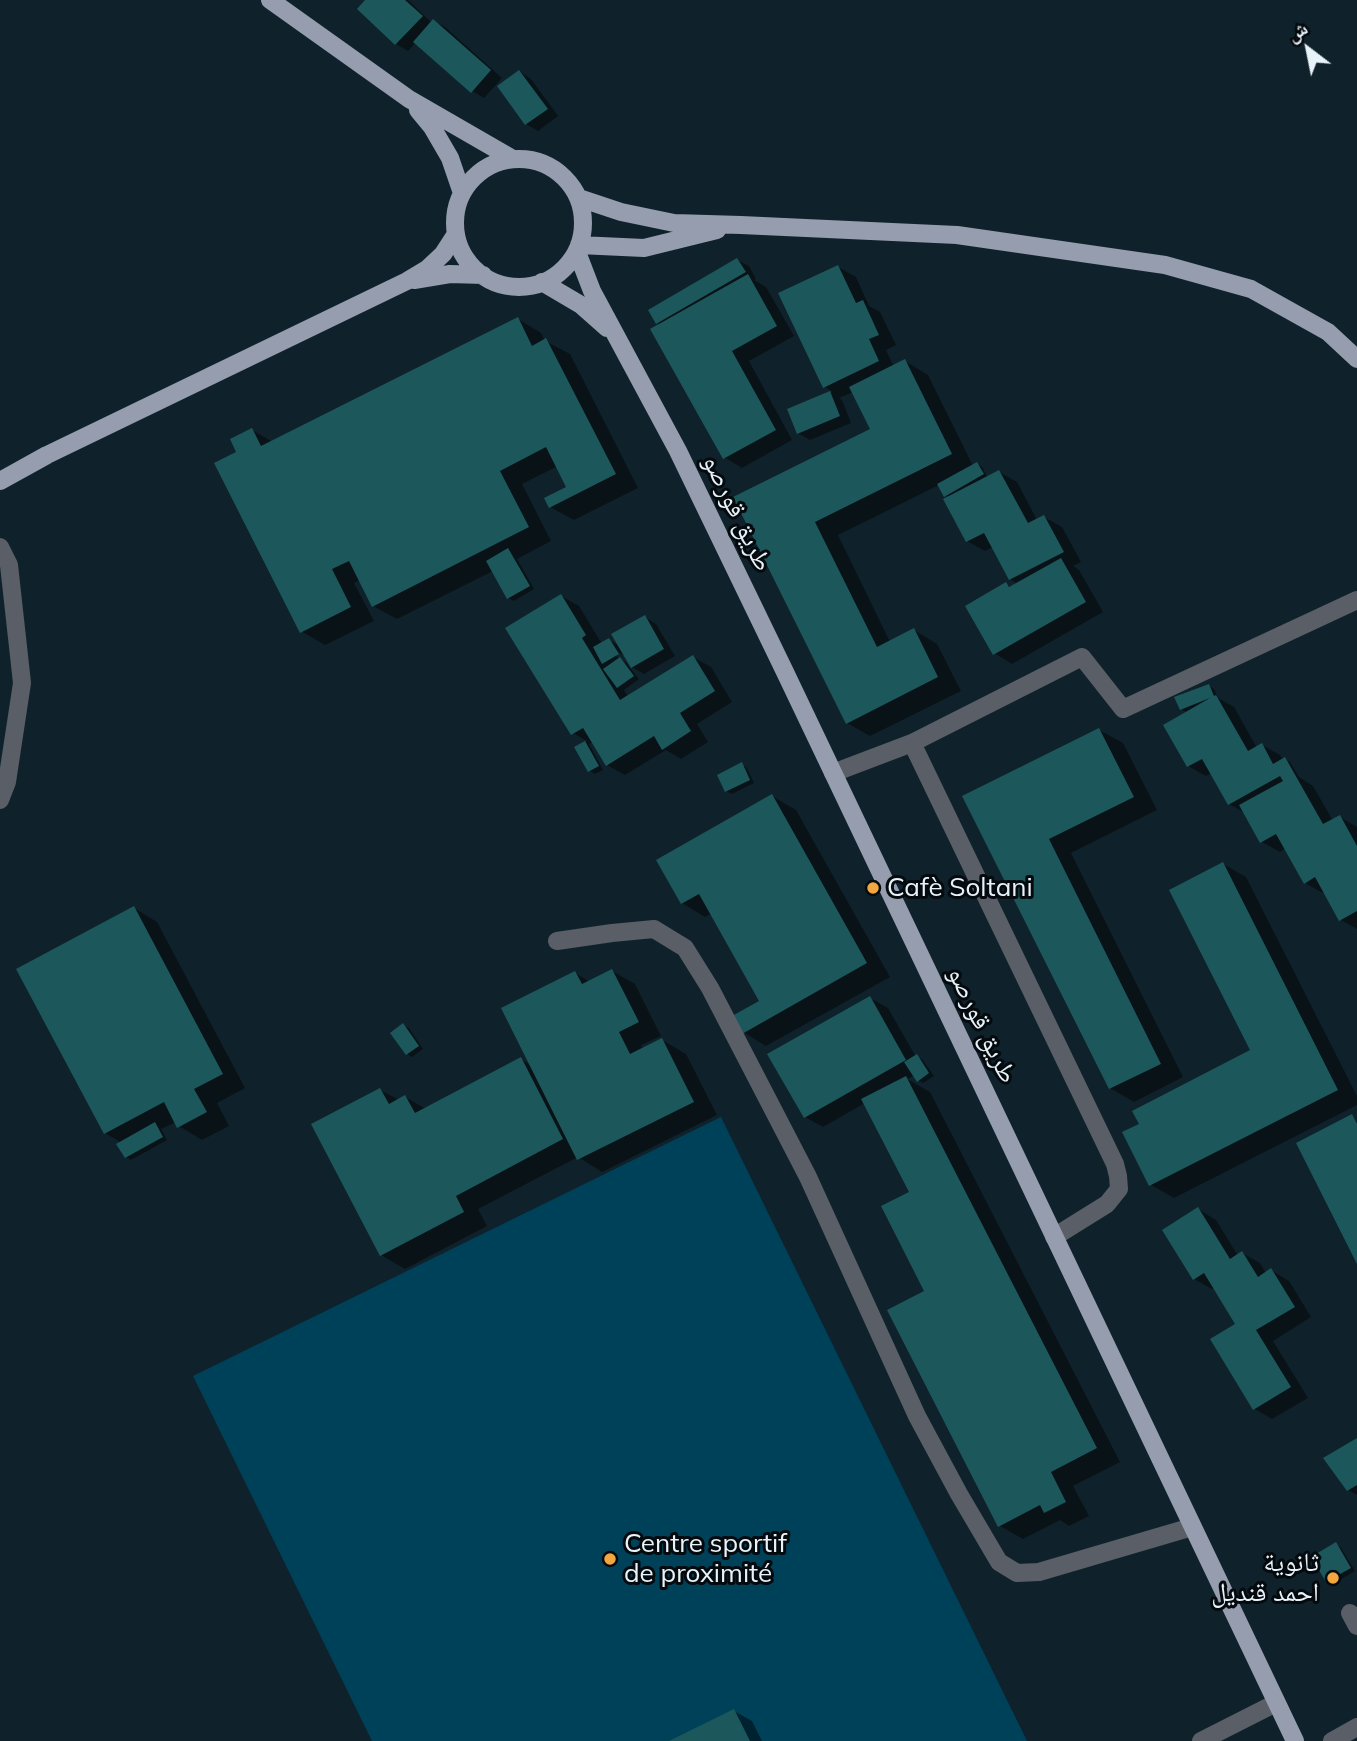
<!DOCTYPE html>
<meta charset="utf-8">
<style>
body{margin:0}
#map{position:relative;width:1357px;height:1741px;overflow:hidden;background:#0f222b;font-family:Mulish,"Noto Naskh Arabic",sans-serif}
canvas{display:block}
.north{position:absolute;left:1273px;top:14px;width:70px;height:70px;-webkit-text-stroke:5px #040a0e;paint-order:stroke;rotate:328deg;font-size:19px;font-weight:700;line-height:28px;text-align:center;color:#e7f2f9}
.north::after{content:'';display:block;margin:auto;width:24px;height:32px;background:#e7f2f9;clip-path:polygon(50% 0,100% 100%,50% 72%,0 100%)}
</style>
<div id="map">
<canvas width="1357" height="1741"></canvas>
<div class="north">ش</div>
</div>
<script>
const ctx = document.querySelector('canvas').getContext('2d');
ctx.lineJoin = 'round';
function paint(path, color) {
  ctx.fillStyle = color;
  ctx.fill(path, 'evenodd');
}
function poly(rows) {
  const path = new Path2D();
  for (const r of rows) {
    if (r.length === 3) {
      path.moveTo(r[0] + r[2], r[1]);
      path.arc(r[0], r[1], r[2], 0, 2 * Math.PI);
      continue;
    }
    path.moveTo(r[0], r[1]);
    for (let i = 2; i < r.length; i += 2) path.lineTo(r[i], r[i + 1]);
  }
  return path;
}
function strokePath(path, color, width, dash) {
  ctx.strokeStyle = color;
  ctx.lineWidth = width;
  ctx.lineCap = dash ? 'butt' : 'round';
  ctx.setLineDash(dash || []);
  ctx.stroke(path);
}
function label(font, color, halo, rows, align = 'center') {
  ctx.font = font + ' Mulish,"Noto Naskh Arabic",sans-serif';
  ctx.lineWidth = 6;
  ctx.setLineDash([]);
  ctx.textBaseline = 'middle';
  ctx.strokeStyle = halo;
  ctx.fillStyle = color;
  for (const [text, x, y, turn = 0] of rows) {
    ctx.save();
    ctx.translate(x, y);
    ctx.rotate((+turn || 0) * Math.PI / 180);
    ctx.textAlign = isNaN(turn) ? turn : align;
    if (halo) ctx.strokeText(text, 0, 0);
    ctx.fillText(text, 0, 0);
    ctx.restore();
  }
}
const green = poly([
 [721,1117,1027,1741,372,1741,193,1376]
]);
const shadow = poly([
 [368,0,408,0,432,23,433,21,445,27,502,78,484,98,472,91,416,42,408,51,396,44,359,9],
 [520,72,531,79,558,116,538,131,526,124],
 [737,260,749,266,756,279,754,280,766,287,794,336,749,361,792,440,742,468,724,457,661,325,657,323],
 [838,267,856,277,869,306,880,312,896,345,886,350,894,367,905,361,928,375,973,466,977,464,982,467,988,478,999,472,1017,482,1037,520,1044,517,1062,527,1081,562,1073,566,1079,570,1103,612,1012,664,994,653,1006,584,1012,588,1018,584,1010,579,993,547,985,551,967,541,950,498,945,495,939,485,838,535,890,642,914,630,937,644,961,691,870,736,847,723,735,497,872,429,853,392,839,398,842,400,851,423,810,440,798,433,789,410,833,392,824,386],
 [518,319,541,333,545,341,570,354,638,488,574,520,550,507,569,488,558,466,522,484,551,541,517,559,534,589,514,601,508,598,493,571,397,619,373,606,360,580,354,583,374,621,325,645,301,631,239,453,252,430,273,442],
 [561,596,579,606,602,644,609,640,620,646,645,617,656,624,675,656,644,674,627,664,639,679,624,690,628,697,693,657,711,667,732,702,697,724,708,742,681,759,666,750,625,775,607,765,593,742,589,744,603,770,595,774,590,771,577,747,587,741,573,733],
 [612,649,625,656,631,666,610,652],
 [1209,686,1214,689,1218,698,1234,707,1257,748,1262,745,1280,755,1283,761,1285,759,1290,762,1299,777,1313,786,1333,821,1340,817,1357,827,1357,929,1341,920,1325,892,1323,893,1305,883,1286,848,1280,852,1262,842,1247,814,1229,804,1212,773,1206,776,1188,766,1188,713,1181,709],
 [1099,730,1123,743,1157,810,1071,853,1183,1077,1134,1102,1110,1088,965,797],
 [742,764,747,768,754,783,732,794,726,791],
 [772,796,796,810,890,977,766,1046,743,1032,761,1001,712,913,705,917,682,903],
 [1223,864,1246,877,1357,1096,1357,1105,1174,1198,1151,1185,1253,1051],
 [134,908,157,922,245,1088,217,1103,229,1126,202,1140,179,1126,176,1122,161,1129,167,1140,131,1160,126,1157,122,1143,105,1133],
 [612,971,635,984,661,1036,641,1045,643,1049,662,1040,686,1054,717,1115,602,1172,578,1157,478,1209,487,1226,405,1269,381,1255,380,1090,399,1100,405,1097,426,1109,521,1059,532,1066,575,973,590,982],
 [870,998,888,1008,916,1057,922,1059,934,1076,923,1083,918,1080,915,1075,907,1079,930,1092,1120,1462,1073,1486,1089,1516,1069,1526,1060,1520,1023,1539,1000,1526,927,1291,911,1193,865,1103,823,1127,805,1117],
 [403,1025,409,1028,423,1049,412,1057,407,1054],
 [1198,1209,1216,1220,1238,1256,1242,1253,1260,1263,1266,1273,1271,1270,1289,1281,1311,1317,1273,1341,1308,1398,1272,1419,1255,1409,1238,1324,1215,1287,1212,1289,1194,1279],
 [1357,1440,1357,1495,1348,1490],
 [1336,1544,1341,1548,1355,1571,1333,1584,1327,1581],
 [734,1711,752,1721,762,1741,673,1741]
]);
const building = poly([
 [365,0,405,0,423,16,395,45,357,9],
 [433,19,491,70,471,93,413,42],
 [519,70,548,109,525,125,497,86],
 [737,258,746,272,656,324,648,310],
 [838,265,856,303,863,300,879,335,869,339,879,361,823,388,778,293],
 [748,274,777,326,732,351,776,430,723,459,650,329],
 [518,317,532,346,546,338,616,474,549,508,544,498,566,487,546,447,500,471,529,527,372,607,349,561,332,569,351,607,300,633,214,463,236,452,230,439,252,428,261,446],
 [905,359,952,454,815,522,877,647,914,628,938,677,846,724,733,497,870,429,849,387],
 [830,391,840,416,797,434,787,409],
 [977,462,984,474,944,497,937,484],
 [999,470,1028,523,1044,515,1064,552,1009,580,984,533,966,542,943,499],
 [508,548,530,586,507,599,486,561],
 [1061,558,1086,602,993,655,965,606,1006,582,1009,587],
 [561,594,586,635,582,638,620,700,693,655,715,691,680,713,691,731,662,750,654,736,606,766,583,728,571,735,505,628],
 [645,615,664,649,631,668,611,634],
 [609,638,619,654,602,664,593,647],
 [620,657,634,676,617,688,603,669],
 [1209,684,1214,696,1216,695,1248,751,1262,743,1273,764,1285,757,1323,824,1340,815,1357,846,1357,911,1339,921,1315,877,1304,884,1276,834,1260,843,1239,805,1283,781,1280,776,1228,805,1202,759,1187,767,1163,725,1210,698,1180,710,1174,697],
 [1099,728,1134,797,1049,839,1161,1064,1109,1089,962,796],
 [585,741,599,766,588,772,574,747],
 [742,762,750,780,725,792,717,775],
 [772,794,867,963,742,1034,732,1016,759,1001,699,894,681,904,656,860],
 [1223,862,1338,1090,1149,1186,1122,1132,1139,1124,1132,1111,1250,1050,1169,890],
 [134,906,223,1074,194,1089,207,1112,177,1128,164,1102,104,1134,16,969],
 [612,969,639,1022,619,1032,630,1054,662,1038,694,1102,577,1160,501,1008,575,971,582,984],
 [870,996,906,1060,804,1118,767,1054],
 [403,1023,419,1046,406,1055,390,1033],
 [917,1054,929,1073,917,1082,904,1062],
 [521,1057,563,1139,456,1196,464,1212,380,1256,311,1124,380,1088,389,1104,405,1095,415,1113],
 [906,1076,1097,1448,1051,1472,1066,1502,1044,1513,1040,1505,998,1527,887,1310,924,1291,881,1206,909,1192,861,1099],
 [1352,1114,1357,1124,1357,1264,1296,1143],
 [155,1122,163,1137,125,1158,116,1144],
 [1198,1207,1230,1259,1242,1251,1258,1277,1271,1268,1295,1307,1256,1330,1291,1387,1253,1410,1210,1339,1235,1324,1204,1273,1193,1280,1162,1230],
 [1357,1438,1357,1485,1347,1491,1323,1458],
 [1336,1542,1351,1568,1326,1582,1311,1557],
 [734,1709,750,1741,669,1741]
]);
const minor = poly([
 [0,547,9,565,22,683,7,782,0,800],
 [912,743,1082,657,1123,709,1357,600],
 [833,773,912,743,1115,1164,1118,1176,1119,1189,1107,1204,1054,1237],
 [557,941,612,933,654,929,685,948,710,988,808,1177,917,1416,959,1494,999,1562,1017,1573,1039,1572,1192,1527],
 [1350,1613,1357,1626],
 [1201,1741,1276,1703],
 [1332,1741,1357,1727]
]);
const major = poly([
 [270,0,409,99,513,159],
 [418,110,432,127,450,158,462,193],
 [519,223,64],
 [579,198,621,212,674,223,741,225,957,235,1165,265,1251,289,1328,332,1357,359],
 [579,245,644,248,717,230],
 [577,252,592,291,678,451,785,672,1295,1741],
 [414,280,450,274,483,275],
 [542,282,581,305,607,328],
 [0,481,47,455,407,281,427,269,443,254,456,234]
]);
const markers = [
 [873,888,7,"#f1a63f"],
 [610,1559,7,"#f1a63f"],
 [1333,1578,7,"#f1a63f"]
];
const streetNames = [
 ["طريق قورصو",737,513,64],
 ["طريق قورصو",982,1025,64]
];
const poiNames = [
 ["Cafè Soltani",887,888],
 ["Centre sportif",624,1544],
 ["de proximité",624,1574],
 ["ثانوية",1319,1563,"right"],
 ["احمد قنديل",1319,1593,"right"]
];
paint(green, '#00415a');
paint(shadow, '#0007');
paint(building, '#1c585b');
strokePath(minor, '#5a5e66', 18);
strokePath(major, '#959dae', 18);
for (const [x, y, r, color] of markers) {
  const dot = new Path2D();
  dot.arc(x, y, r, 0, 2 * Math.PI);
  ctx.fillStyle = color;
  ctx.fill(dot);
  strokePath(dot, '#040a0e', 2.5);
}
label('26px', '#e7f2f9', '#040a0e', streetNames);
label('26px', '#e7f2f9', '#040a0e', poiNames, 'left');
</script>
